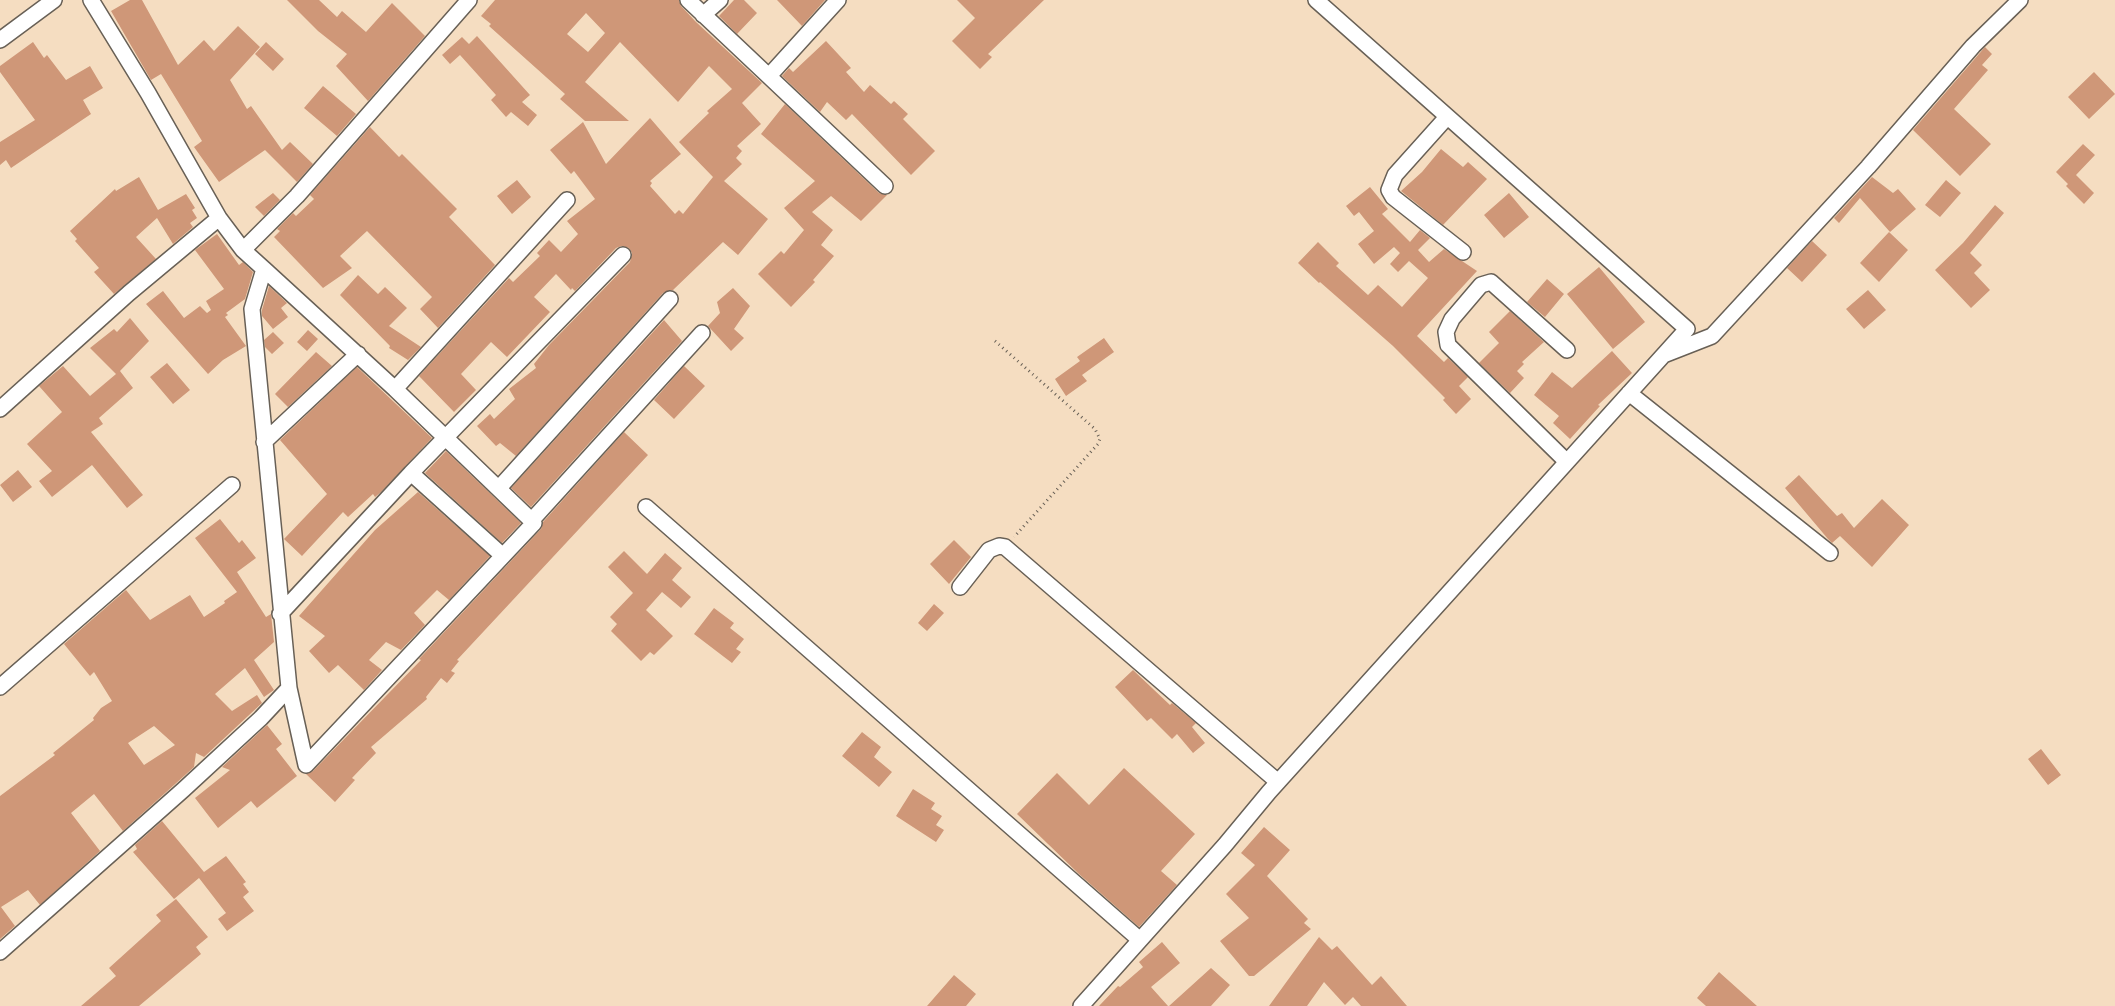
<!DOCTYPE html>
<style>
body{margin:0}
canvas{display:block;background:#f5ddc1}
</style>
<canvas width="2115" height="1006"></canvas>
<script>
const ctx = document.querySelector('canvas').getContext('2d');
ctx.lineJoin = 'round';
function paint(path, color) {
  ctx.fillStyle = color;
  ctx.fill(path, 'evenodd');
}
function poly(rows) {
  const path = new Path2D();
  for (const r of rows) {
    path.moveTo(r[0], r[1]);
    for (let i = 2; i < r.length; i += 2) path.lineTo(r[i], r[i + 1]);
  }
  return path;
}
function strokePath(path, color, width, dash) {
  ctx.strokeStyle = color;
  ctx.lineWidth = width;
  ctx.lineCap = dash ? 'butt' : 'round';
  ctx.setLineDash(dash || []);
  ctx.stroke(path);
}
const building = poly([
 [130,0,142,0,178,65,204,40,214,51,238,26,260,47,230,80,247,109,251,106,282,150,290,142,313,164,297,182,265,150,219,182,194,147,202,141,161,74,151,80,111,11],
 [287,0,319,0,337,17,342,11,366,32,392,3,425,36,368,101,336,66,347,54,318,31],
 [495,0,679,0,681,6,696,22,762,83,742,103,761,124,737,146,742,151,736,158,742,164,724,181,768,219,738,255,723,242,673,290,663,293,516,456,500,443,496,446,477,426,490,414,494,419,515,399,509,389,536,368,534,364,549,345,630,262,632,253,629,248,621,246,616,248,575,291,572,288,571,290,556,274,534,297,550,312,507,357,491,342,461,374,476,390,454,412,419,376,509,278,513,282,540,256,537,253,549,240,561,252,578,234,567,221,595,199,574,171,571,174,550,150,583,122,606,164,650,118,681,154,650,181,652,183,650,186,675,214,679,210,683,214,713,177,679,142,709,113,707,111,732,89,709,66,678,102,620,42,585,82,629,121,585,121,560,99,565,94,489,26,491,24,481,16],
 [586,13,605,33,588,52,567,34],
 [734,0,744,0,757,13,737,34,719,16],
 [777,0,825,0,802,26],
 [957,0,1044,0,988,54,992,57,980,69,952,41,975,18],
 [477,36,530,95,522,102,537,115,528,126,511,112,506,117,491,100,496,95,460,55,450,64,442,55,462,37,469,44],
 [826,41,851,68,846,72,864,92,870,85,891,104,894,101,908,114,903,119,935,151,911,175,852,114,846,120,827,102,820,112,782,76,789,68,793,72],
 [33,42,44,58,47,55,66,80,90,66,103,88,83,100,91,114,11,168,6,160,0,165,0,142,35,120,0,72,0,66],
 [266,42,284,59,273,71,255,54],
 [1985,47,1992,54,1982,65,1988,70,1954,109,1991,144,1960,176,1913,130],
 [2094,72,2115,94,2089,119,2068,97],
 [323,86,356,114,337,136,304,108],
 [785,104,879,193,887,195,861,221,831,196,812,212,833,230,821,245,834,256,813,280,815,282,791,307,758,274,781,251,784,254,804,230,784,208,815,181,761,134],
 [370,127,399,157,402,154,457,209,449,217,495,265,438,328,420,309,432,297,367,231,340,256,352,268,323,288,274,237,280,231,277,229,293,213,296,216,314,199,310,195],
 [2083,144,2095,155,2076,175,2094,193,2084,204,2066,186,2068,184,2056,172],
 [1441,149,1463,167,1468,162,1487,179,1443,225,1401,191,1422,172],
 [139,177,158,210,186,194,195,208,192,210,197,218,190,223,193,227,173,244,157,218,136,237,156,259,114,294,94,272,99,268,75,241,77,239,70,231,115,189,116,191],
 [1872,177,1893,193,1898,189,1916,209,1890,232,1860,198,1839,223,1834,218],
 [517,180,531,197,512,214,497,196],
 [1946,180,1961,193,1940,217,1925,205],
 [1370,187,1388,209,1382,214,1410,242,1420,230,1430,238,1418,250,1429,262,1444,249,1477,271,1417,336,1444,362,1448,358,1468,377,1459,386,1471,399,1456,414,1443,400,1445,398,1393,346,1320,282,1319,283,1298,263,1318,242,1339,263,1336,266,1368,295,1378,285,1402,307,1428,278,1409,261,1398,272,1390,264,1400,253,1394,247,1374,264,1358,244,1374,231,1359,212,1354,216,1346,206],
 [273,193,280,200,264,216,255,207],
 [1509,193,1529,217,1504,238,1484,215],
 [1995,205,2004,213,1970,253,1982,265,1974,273,1990,290,1971,308,1935,270,1963,243],
 [1889,232,1908,250,1879,282,1860,263],
 [217,234,239,265,243,262,253,272,245,299,226,313,228,315,225,317,246,346,223,360,208,374,146,304,163,291,184,318,200,306,207,313,211,310,206,301,224,289,195,250],
 [1812,241,1827,255,1802,282,1787,268],
 [1599,267,1645,322,1613,349,1567,294],
 [358,275,378,294,385,287,407,308,389,326,421,347,408,360,389,348,390,346,340,295],
 [1547,279,1564,294,1545,317,1527,302],
 [269,286,287,303,281,308,288,317,273,329,262,316,262,310],
 [733,288,750,306,734,329,744,338,731,351,708,326,720,313,717,302],
 [1868,290,1886,310,1864,329,1846,309],
 [1510,311,1544,342,1522,362,1524,364,1517,371,1524,378,1510,393,1479,363,1499,343,1489,332],
 [130,318,149,341,120,371,133,388,99,418,103,424,91,432,143,495,127,508,92,465,52,497,39,481,52,471,27,444,62,412,39,386,63,366,90,396,116,374,90,348,114,329,117,332],
 [664,320,682,341,531,507,511,488],
 [308,330,318,339,307,351,297,342],
 [273,332,284,343,272,354,265,347,264,340],
 [1104,338,1114,352,1082,375,1087,381,1066,396,1055,379,1080,361,1077,357],
 [1612,351,1632,373,1598,405,1600,406,1570,439,1553,423,1559,416,1534,395,1552,372,1572,388],
 [316,352,332,366,288,407,275,394],
 [167,363,190,390,173,404,150,377],
 [684,366,705,386,674,419,654,400],
 [357,367,432,438,381,492,375,497,373,494,348,517,343,512,302,556,284,539,327,494,280,440],
 [624,432,648,455,457,660,459,661,451,671,455,673,447,683,441,678,426,697,427,699,371,747,376,753,352,778,355,780,335,802,306,774,313,771,421,660,419,659,541,529,543,522],
 [446,451,521,523,502,543,425,473],
 [18,470,32,487,13,502,0,485],
 [1799,475,1837,516,1842,513,1854,528,1882,499,1909,525,1872,567,1840,536,1832,543,1828,539,1785,488],
 [418,492,490,556,449,600,437,590,414,613,425,625,401,650,386,642,369,660,382,670,364,690,338,665,329,673,309,651,325,636,299,616,375,530],
 [220,519,239,543,242,540,256,558,237,572,266,617,271,614,274,642,254,660,274,690,264,697,245,668,215,694,232,711,257,695,262,703,204,757,196,753,194,767,123,831,94,794,71,813,100,851,40,905,28,890,1,907,15,926,0,939,0,796,55,755,53,753,94,720,93,718,101,708,112,701,94,672,90,676,64,644,126,590,150,620,190,595,204,617,225,603,224,601,237,592,195,538],
 [154,726,175,745,144,765,128,743],
 [954,540,971,557,949,584,930,564],
 [624,551,647,574,665,553,682,568,672,580,691,597,681,608,662,592,646,610,673,636,654,655,650,652,641,661,611,631,617,624,610,617,633,593,608,567],
 [934,604,944,613,927,631,918,623],
 [714,608,734,623,730,628,744,639,736,649,741,652,732,663,694,634],
 [1133,670,1170,705,1172,703,1196,723,1192,727,1205,743,1193,753,1177,734,1172,739,1151,718,1147,721,1115,687],
 [267,725,282,744,276,749,297,776,257,808,251,801,218,828,195,798,230,770,222,767],
 [862,732,881,747,874,757,892,772,879,787,842,756],
 [2041,749,2061,775,2048,785,2028,759],
 [1124,768,1195,834,1161,871,1177,885,1139,927,1079,874,1017,814,1057,773,1089,805],
 [913,789,935,803,931,809,942,816,936,825,944,830,936,842,896,816],
 [162,821,204,872,226,856,246,882,243,884,249,892,243,897,254,911,227,931,218,919,226,913,199,878,174,899,133,852,137,849,135,845],
 [1264,827,1290,850,1267,876,1308,919,1304,923,1311,929,1254,976,1249,976,1220,941,1249,918,1226,894,1255,865,1241,853],
 [176,899,208,937,196,947,201,954,139,1006,81,1006,116,976,109,968,161,921,156,915],
 [1319,937,1332,950,1337,946,1372,985,1381,976,1407,1006,1361,1006,1353,997,1345,1005,1324,982,1307,1006,1269,1006],
 [1162,942,1180,963,1151,987,1168,1006,1099,1006,1118,986,1120,987,1143,967,1139,962],
 [1211,968,1230,985,1211,1006,1169,1006],
 [1719,972,1757,1006,1706,1006,1697,998],
 [954,975,976,994,966,1006,927,1006]
]);
const path = poly([
 [995,341,1095,429,1100,439,1098,444,1014,537]
]);
const street = poly([
 [688,0,885,186],
 [703,15,720,0],
 [0,40,54,0],
 [769,76,838,0],
 [1447,117,1395,175,1389,190,1393,197,1463,252],
 [243,250,297,196,469,0],
 [264,269,395,389,534,523,306,765],
 [1666,354,1712,336,1868,167,1973,46,2020,0],
 [395,389,567,200],
 [1629,393,1830,553],
 [0,409,129,293,219,218],
 [264,442,358,354],
 [1567,462,1448,345,1446,332,1452,319,1481,285,1491,282,1567,350],
 [411,473,503,556],
 [499,488,670,299],
 [646,507,1140,940],
 [532,520,702,333],
 [960,587,989,550,999,546,1005,547,1278,782],
 [280,614,411,473,623,255],
 [0,687,232,485],
 [289,688,306,765],
 [0,952,183,790,261,718,289,688,252,309,264,269,243,250,219,218,148,93,91,0],
 [1081,1006,1225,845,1269,792,1687,329,1316,0]
]);
paint(building, '#cf9778');
strokePath(street, '#686056', 18);
strokePath(path, '#686056', 3, [1, 4]);
strokePath(street, '#fff', 15);
</script>
